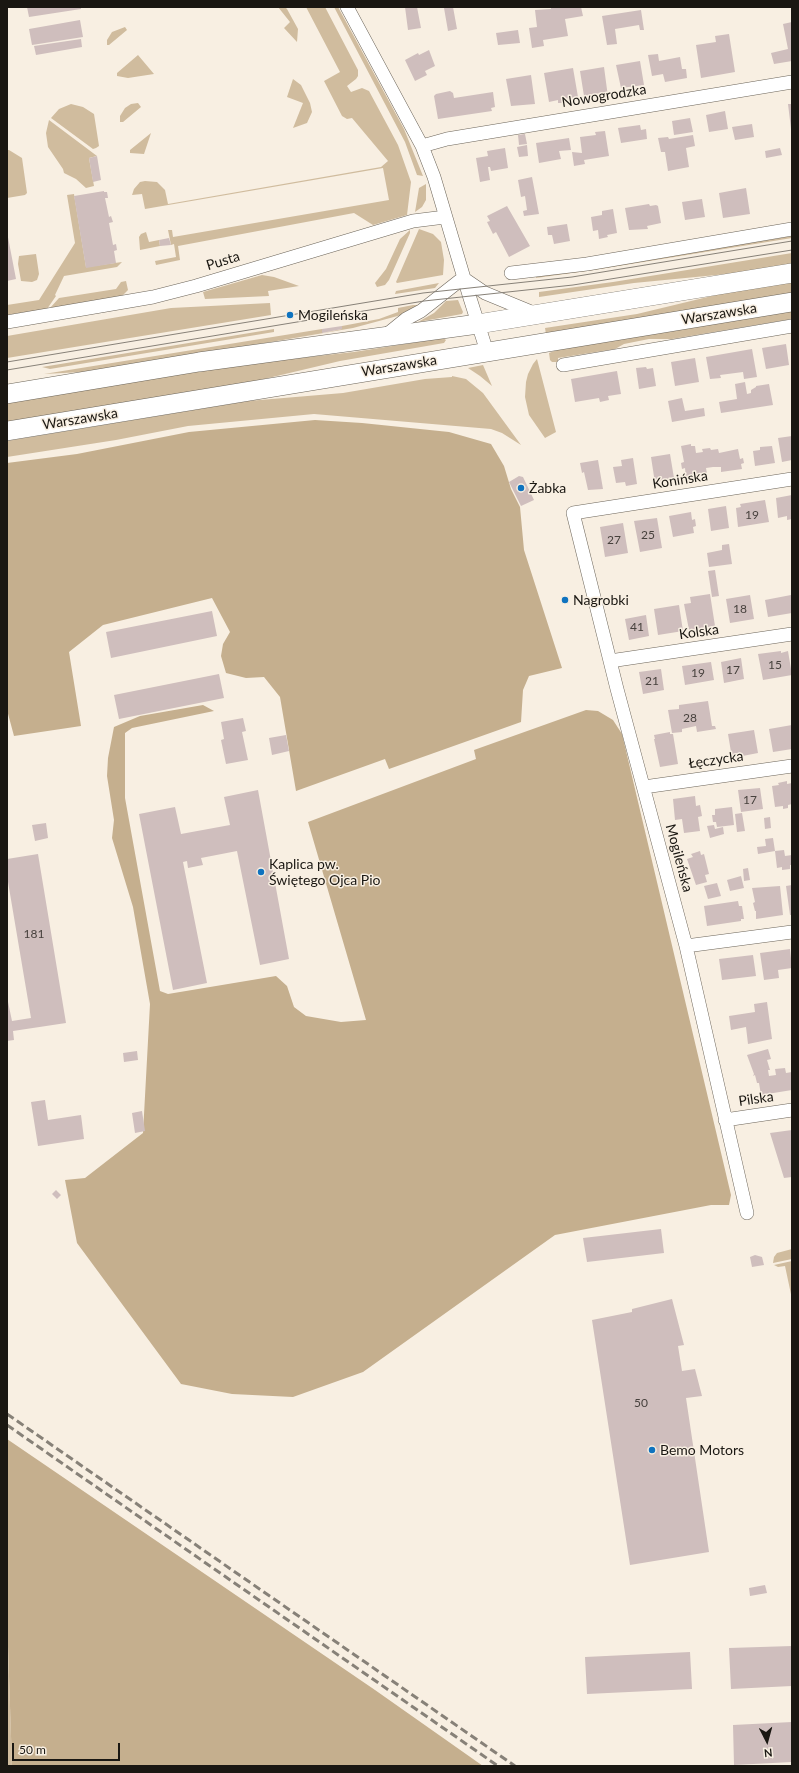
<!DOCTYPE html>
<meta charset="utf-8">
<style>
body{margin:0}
#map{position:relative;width:799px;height:1773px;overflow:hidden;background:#f8efe2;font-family:Lato,sans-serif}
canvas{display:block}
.frame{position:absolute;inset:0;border:8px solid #1a1712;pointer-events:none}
.north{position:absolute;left:747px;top:1721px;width:40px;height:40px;-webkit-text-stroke:3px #f8efe2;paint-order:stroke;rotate:174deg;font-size:11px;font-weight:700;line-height:16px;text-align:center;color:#1a1712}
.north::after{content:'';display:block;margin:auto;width:14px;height:18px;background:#1a1712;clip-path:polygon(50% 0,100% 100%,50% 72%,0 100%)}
.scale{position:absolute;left:12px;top:1743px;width:108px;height:18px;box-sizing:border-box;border:2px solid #1a1712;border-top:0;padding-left:5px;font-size:12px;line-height:14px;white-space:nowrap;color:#1a1712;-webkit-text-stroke:3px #f8efe2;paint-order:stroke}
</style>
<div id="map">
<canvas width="799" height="1773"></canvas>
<div class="frame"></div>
<div class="north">N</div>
<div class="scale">50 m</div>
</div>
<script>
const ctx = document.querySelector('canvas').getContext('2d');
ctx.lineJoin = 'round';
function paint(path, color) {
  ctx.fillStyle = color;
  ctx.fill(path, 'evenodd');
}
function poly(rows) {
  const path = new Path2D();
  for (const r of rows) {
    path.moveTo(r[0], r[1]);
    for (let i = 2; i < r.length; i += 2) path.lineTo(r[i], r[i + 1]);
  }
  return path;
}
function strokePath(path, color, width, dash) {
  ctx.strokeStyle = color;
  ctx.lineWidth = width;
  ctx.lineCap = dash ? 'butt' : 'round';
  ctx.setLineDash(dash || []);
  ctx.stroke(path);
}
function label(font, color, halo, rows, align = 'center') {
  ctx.font = font + ' Lato,sans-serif';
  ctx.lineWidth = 3;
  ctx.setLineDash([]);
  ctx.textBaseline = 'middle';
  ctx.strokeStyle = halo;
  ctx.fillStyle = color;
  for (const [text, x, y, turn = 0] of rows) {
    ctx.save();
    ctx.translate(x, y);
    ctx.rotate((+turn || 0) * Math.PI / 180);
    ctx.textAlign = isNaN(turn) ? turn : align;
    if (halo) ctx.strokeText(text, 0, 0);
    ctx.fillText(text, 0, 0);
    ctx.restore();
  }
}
const green = poly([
 [278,7,285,7,287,9,298,29,297,42,284,28,290,22],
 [306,7,325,7,358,70,358,76,356,79,347,86,351,92,362,88,369,91,398,145,411,182,407,215,373,225,354,213,178,246,180,260,156,265,155,261,176,257,174,244,171,245,168,230,172,230,173,237,389,200,383,168,145,209,142,194,132,195,134,189,140,182,145,181,157,182,165,190,168,204,381,167,388,161,352,118,347,119,342,116,324,81,340,72],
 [334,7,338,7,404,129,423,176,417,175,405,142],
 [125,27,127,30,109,45,107,45,107,40,112,32],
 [138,55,154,74,128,78,117,76,117,73],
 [293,79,301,85,310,103,312,112,307,123,293,128,303,103,287,97],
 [138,103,141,107,123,122,120,122,120,116,125,108,131,104],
 [71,104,83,107,94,114,99,146,96,148,93,149,51,118,59,109],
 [49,120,97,156,89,158,94,186,86,188,76,179,64,173,63,169,48,147,46,133],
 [151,133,144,154,130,153,130,150],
 [7,150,9,150,22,158,27,193,25,195,7,198],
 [426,184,426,200,422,207,415,212,419,188],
 [74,194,86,267,122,262,117,267,64,276,55,295,56,296,47,309,7,315,7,305,39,300,75,243,67,195],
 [419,229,433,234,441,242,444,260,443,275,397,283,396,282],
 [410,230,410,233,389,280,385,285,377,287,375,283,386,269,400,239],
 [146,232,149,242,159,240,160,246,140,250,139,237,141,234],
 [792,236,792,238,594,270,536,278,536,275,594,268],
 [792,253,792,265,747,272,634,283,539,297,539,292,613,282],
 [36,254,39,274,37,280,32,282,21,281,18,264,19,256],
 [262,275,274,277,299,286,268,291,269,296,205,299,203,292],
 [792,280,792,294,546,334,545,328,637,314,745,288],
 [126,281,128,290,122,296,50,308,59,298,116,289,121,282],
 [439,283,435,288,395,294,396,291],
 [458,300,463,312,462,314,418,322,434,313,446,301],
 [270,303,271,315,7,358,7,336,171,308],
 [413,305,419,305,405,314,353,328,101,371,44,374,322,329,323,333,342,329,342,326,379,319,398,312,398,308],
 [792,310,792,319,672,339,649,339,624,344,615,349,558,358,558,362,552,362,550,360,549,353,557,350],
 [274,329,274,332,50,369,42,367],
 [443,338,446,340,444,343,340,361,243,384,7,423,7,402,253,363,354,352],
 [537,359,556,432,545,438,529,415,525,397,526,382,528,374,533,364],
 [483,365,492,386,480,376,468,368],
 [452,376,466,379,483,393,521,445,502,433,491,429,314,414,188,426,116,440,7,457,7,441,248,401,343,393,425,379,452,377],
 [792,1249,792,1259,773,1263,774,1257,777,1253],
 [792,1261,792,1299,785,1266,778,1267,774,1265],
 [7,1617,12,1766,7,1766]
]);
const forest = poly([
 [315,420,362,423,449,432,491,444,504,466,511,489,520,507,524,550,562,668,529,676,523,690,521,722,389,769,385,759,296,791,280,697,264,677,246,678,226,673,221,656,223,644,230,632,212,598,103,625,69,652,81,726,14,736,7,710,7,463,77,454,189,432],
 [203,705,214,711,132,728,125,733,125,798,160,991,168,994,276,976,287,986,294,1007,306,1016,341,1022,366,1020,308,822,476,759,474,750,586,710,598,711,613,720,622,734,731,1195,729,1205,711,1205,555,1235,363,1372,293,1397,232,1394,181,1384,77,1243,65,1180,85,1178,143,1133,150,1004,133,907,112,838,114,820,107,776,108,758,114,727,140,716],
 [7,1439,375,1690,483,1766,12,1766,7,1617]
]);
const building = poly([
 [27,7,81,7,81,9,29,17],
 [405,7,417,7,421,28,408,30],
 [453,7,457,29,448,31,444,8],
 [551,7,581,7,583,16,565,19,568,36,543,40,544,46,532,48,529,28,537,27,535,10,551,9],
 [641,10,644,30,640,30,639,25,615,29,617,44,607,45,602,16],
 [80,20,83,37,32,45,29,29],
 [792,22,792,61,774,64,771,53,788,49,783,24],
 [518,30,520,43,498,45,496,33],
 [729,34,735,72,701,78,696,45,716,42,715,36],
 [81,39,82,47,36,55,34,46],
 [429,50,435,66,425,71,427,75,415,81,405,60,418,53,419,55],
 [658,54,659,61,680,57,682,69,686,69,687,78,665,82,663,74,652,76,648,55],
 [640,61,644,85,621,88,616,65],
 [604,67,608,97,602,98,601,93,584,96,580,71],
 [573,68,578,97,563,99,563,103,558,103,558,100,549,102,544,73],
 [531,75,535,104,511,106,506,79],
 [450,91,453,93,454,98,493,92,495,107,491,108,492,111,438,119,434,96,436,94],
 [788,104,792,104,792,129,791,129],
 [725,111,728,129,709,132,706,115],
 [690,118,693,132,674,135,672,121],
 [752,124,754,137,735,140,732,127],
 [640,125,641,130,646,129,647,139,621,143,618,128],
 [605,131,609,156,584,160,585,164,574,166,572,152,582,153,580,137,596,135,595,132],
 [525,134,527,144,519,145,518,135],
 [693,135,695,146,686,148,689,167,668,171,665,152,661,152,658,138,668,137,669,139],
 [569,138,571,150,559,151,561,159,539,163,536,143],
 [527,145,528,156,519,157,517,147],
 [505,148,508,168,491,171,490,167,488,167,490,180,480,182,476,158,488,156,487,151],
 [780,148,782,155,766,158,765,151],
 [97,156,101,180,93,182,89,158],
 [532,177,539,214,524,216,523,211,527,210,525,196,521,197,518,180],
 [746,188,750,214,723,218,719,193],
 [104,191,104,192,107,192,108,198,105,198,109,217,111,216,113,222,109,223,113,245,116,244,117,250,114,251,116,263,86,268,74,196],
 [702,199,705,217,685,220,682,202],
 [649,204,650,206,656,205,658,206,661,223,647,226,648,229,629,230,625,208],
 [507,206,530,246,509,257,496,232,493,234,487,222,490,221,487,216],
 [613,209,617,233,607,235,608,237,599,239,598,230,593,231,591,217,602,215,602,211],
 [567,224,570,241,554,244,552,235,548,235,547,227],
 [7,232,16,279,7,281],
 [169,238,171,245,160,246,159,240],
 [342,326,342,329,322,333,322,329],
 [786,344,789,365,766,369,762,348],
 [752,349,757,377,744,379,743,372,720,375,721,378,710,379,706,357],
 [695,358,699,382,675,386,671,362],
 [646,367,647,369,653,368,656,386,639,389,636,368],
 [617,371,621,394,608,396,609,400,600,402,599,398,575,402,571,379],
 [745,382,747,394,751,393,751,390,756,387,756,386,769,384,773,405,721,413,719,402,737,399,735,384],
 [682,398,685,411,704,408,705,416,672,422,668,401],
 [792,436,792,460,782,462,778,438],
 [691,444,691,446,695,446,696,453,703,452,702,449,710,448,711,450,718,449,719,453,738,449,740,459,743,458,744,463,741,464,742,469,721,472,721,467,713,467,706,468,707,474,686,478,685,468,682,469,681,463,684,462,681,446],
 [772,446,775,463,755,466,753,451,760,450,760,447],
 [670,454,674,478,655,483,651,457],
 [633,458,637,484,626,486,625,482,616,483,613,467,622,466,621,460],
 [598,460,603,489,588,490,584,472,582,473,580,463],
 [519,476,523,477,534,500,521,506,509,482],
 [792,495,792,519,787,520,787,516,778,518,776,498],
 [765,500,769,522,738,527,736,508,741,507,740,504],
 [726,506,729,528,711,531,708,509],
 [691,512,692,520,695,519,696,526,693,527,694,533,673,537,669,516],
 [657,518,662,548,640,552,634,521],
 [623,523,628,553,605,557,600,527],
 [729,544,732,564,709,567,707,553,722,550,722,545],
 [715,570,719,596,712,597,708,571],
 [710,594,715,626,689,630,684,604,691,603,690,597],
 [750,595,754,619,730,623,726,599],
 [791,595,792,613,768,617,765,600],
 [679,605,683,631,658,635,654,609],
 [212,611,217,636,111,658,106,632],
 [646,615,649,636,629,640,625,619],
 [781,651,781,653,788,651,792,675,763,680,758,654],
 [741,658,744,679,724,683,721,662],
 [711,662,714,680,685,685,682,666],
 [661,669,664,690,643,694,639,672],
 [219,674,224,698,119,719,114,695],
 [708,701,712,726,715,726,716,729,697,732,696,726,682,729,682,732,672,733,668,710,679,709,679,705],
 [243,718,246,731,242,732,248,760,226,764,221,740,224,739,221,722],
 [792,725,792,749,773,752,769,729],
 [754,730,758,753,732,758,728,734],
 [670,732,670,734,673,734,678,764,660,767,654,739,655,739,654,735],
 [286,735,289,751,272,755,269,738],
 [787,781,787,784,792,783,792,804,788,805,788,808,783,809,783,806,775,807,772,786,779,785,778,783],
 [760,788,763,809,741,812,738,790],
 [258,790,289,959,260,965,237,851,201,858,203,865,188,868,187,861,183,862,207,983,173,990,139,814,175,807,181,834,230,825,224,797],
 [695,796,696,806,700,805,702,816,698,817,700,831,684,833,682,819,675,820,673,799],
 [732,807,734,825,717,827,716,822,713,822,712,815,715,815,715,809],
 [742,813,745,831,737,832,735,814],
 [770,817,771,828,765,829,764,818],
 [46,823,48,838,35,841,32,825],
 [714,825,715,829,723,827,724,834,710,838,707,826],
 [773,838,775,851,758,854,757,847,766,846,765,839],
 [784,850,785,856,792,855,792,865,790,865,790,869,782,870,782,867,777,868,775,851],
 [700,851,701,855,704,854,709,874,705,875,707,882,696,885,687,859,693,857,691,854],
 [38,854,66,1023,13,1031,14,1040,7,1041,7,997,12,1021,31,1018,7,876,7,859],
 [748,868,750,880,744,881,743,869],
 [741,876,744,888,730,891,727,880],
 [717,883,721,896,708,899,704,886],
 [792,885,792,915,790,915,786,886],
 [780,886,783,915,756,919,756,911,755,911,753,903,755,902,752,888],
 [738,901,739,906,742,906,744,919,741,919,741,921,707,926,704,906],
 [790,949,792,968,778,970,779,978,764,980,760,953],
 [753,955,756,976,722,980,719,959],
 [767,1002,772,1039,748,1044,746,1027,731,1030,729,1016,755,1012,754,1004],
 [768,1049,771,1059,767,1060,770,1070,768,1070,769,1076,776,1075,775,1069,785,1068,786,1073,792,1072,792,1090,761,1095,759,1083,757,1083,755,1075,753,1076,754,1074,747,1055],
 [137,1051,138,1060,124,1062,123,1053],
 [45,1100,48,1120,81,1115,84,1139,38,1146,31,1102],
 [142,1111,145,1131,135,1133,132,1113],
 [792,1130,792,1177,784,1178,770,1133],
 [56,1190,61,1195,57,1199,52,1194],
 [661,1229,664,1253,587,1262,583,1238],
 [755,1255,762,1257,764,1265,752,1267,750,1257],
 [672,1299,684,1345,678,1346,682,1371,695,1369,702,1396,686,1398,709,1552,630,1565,592,1320,632,1312,632,1309],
 [765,1585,767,1593,750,1596,749,1588],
 [792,1646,792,1686,731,1689,729,1648],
 [690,1652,692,1689,587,1694,585,1657],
 [792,1722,792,1762,734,1765,733,1725]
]);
const minor = poly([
 [347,7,422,146,434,177,469,295,487,352],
 [422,146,447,139,792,82],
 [511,273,587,264,792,229],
 [463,278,485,293,536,314],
 [7,322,153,297,196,286,413,221,445,217],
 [385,336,406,319,421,311,463,278],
 [563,365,792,326],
 [610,661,792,634],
 [644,787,792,766],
 [686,946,792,932],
 [725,1120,792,1110],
 [747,1213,686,946,617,689,573,513,792,479]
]);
const secondary = poly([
 [7,394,199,362,478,324,792,273],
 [7,431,792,302]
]);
const tram = poly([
 [7,362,423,293,572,277,792,241],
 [7,370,424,301,573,285,792,250]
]);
const rail = poly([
 [7,1414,515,1766],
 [7,1425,498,1766]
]);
const markers = [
 [290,315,4,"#0f73bf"],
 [521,488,4,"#0f73bf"],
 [565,600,4,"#0f73bf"],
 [261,872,4,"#0f73bf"],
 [652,1450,4,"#0f73bf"]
];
const numberNames = [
 ["19",752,515],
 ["25",648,535],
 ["27",614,540],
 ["18",740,609],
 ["41",637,627],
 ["15",775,665],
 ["17",733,670],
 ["19",698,673],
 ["21",652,681],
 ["28",690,718],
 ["17",750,800],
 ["181",34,934],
 ["50",641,1403]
];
const streetNames = [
 ["Nowogrodzka",604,96,-9],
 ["Pusta",223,261,-17],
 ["Warszawska",719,314,-9],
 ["Warszawska",399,366,-9],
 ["Warszawska",80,419,-9],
 ["Konińska",680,480,-9],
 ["Kolska",699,632,-8],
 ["Łęczycka",716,760,-8],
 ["Mogileńska",679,858,75],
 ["Pilska",756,1099,-8]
];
const poiNames = [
 ["Mogileńska",298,315],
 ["Żabka",529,488],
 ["Nagrobki",573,600],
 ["Kaplica pw.",269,864],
 ["Świętego Ojca Pio",269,880],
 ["Bemo Motors",660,1450]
];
paint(green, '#d0bc9e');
paint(forest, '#c5af8e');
paint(building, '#cfbebd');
strokePath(minor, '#6c655a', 14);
strokePath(secondary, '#6c655a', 20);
strokePath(minor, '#fff', 13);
strokePath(secondary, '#fff', 19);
strokePath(tram, '#878178', 1);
strokePath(rail, '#878178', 3, [8, 4]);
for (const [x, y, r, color] of markers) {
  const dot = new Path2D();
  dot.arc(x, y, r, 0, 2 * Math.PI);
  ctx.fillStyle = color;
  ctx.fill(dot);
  strokePath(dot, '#f8efe2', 1.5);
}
label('12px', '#47413d', null, numberNames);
label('14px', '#1a1712', '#f8efe2', streetNames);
label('14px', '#1a1712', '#f8efe2', poiNames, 'left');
</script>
